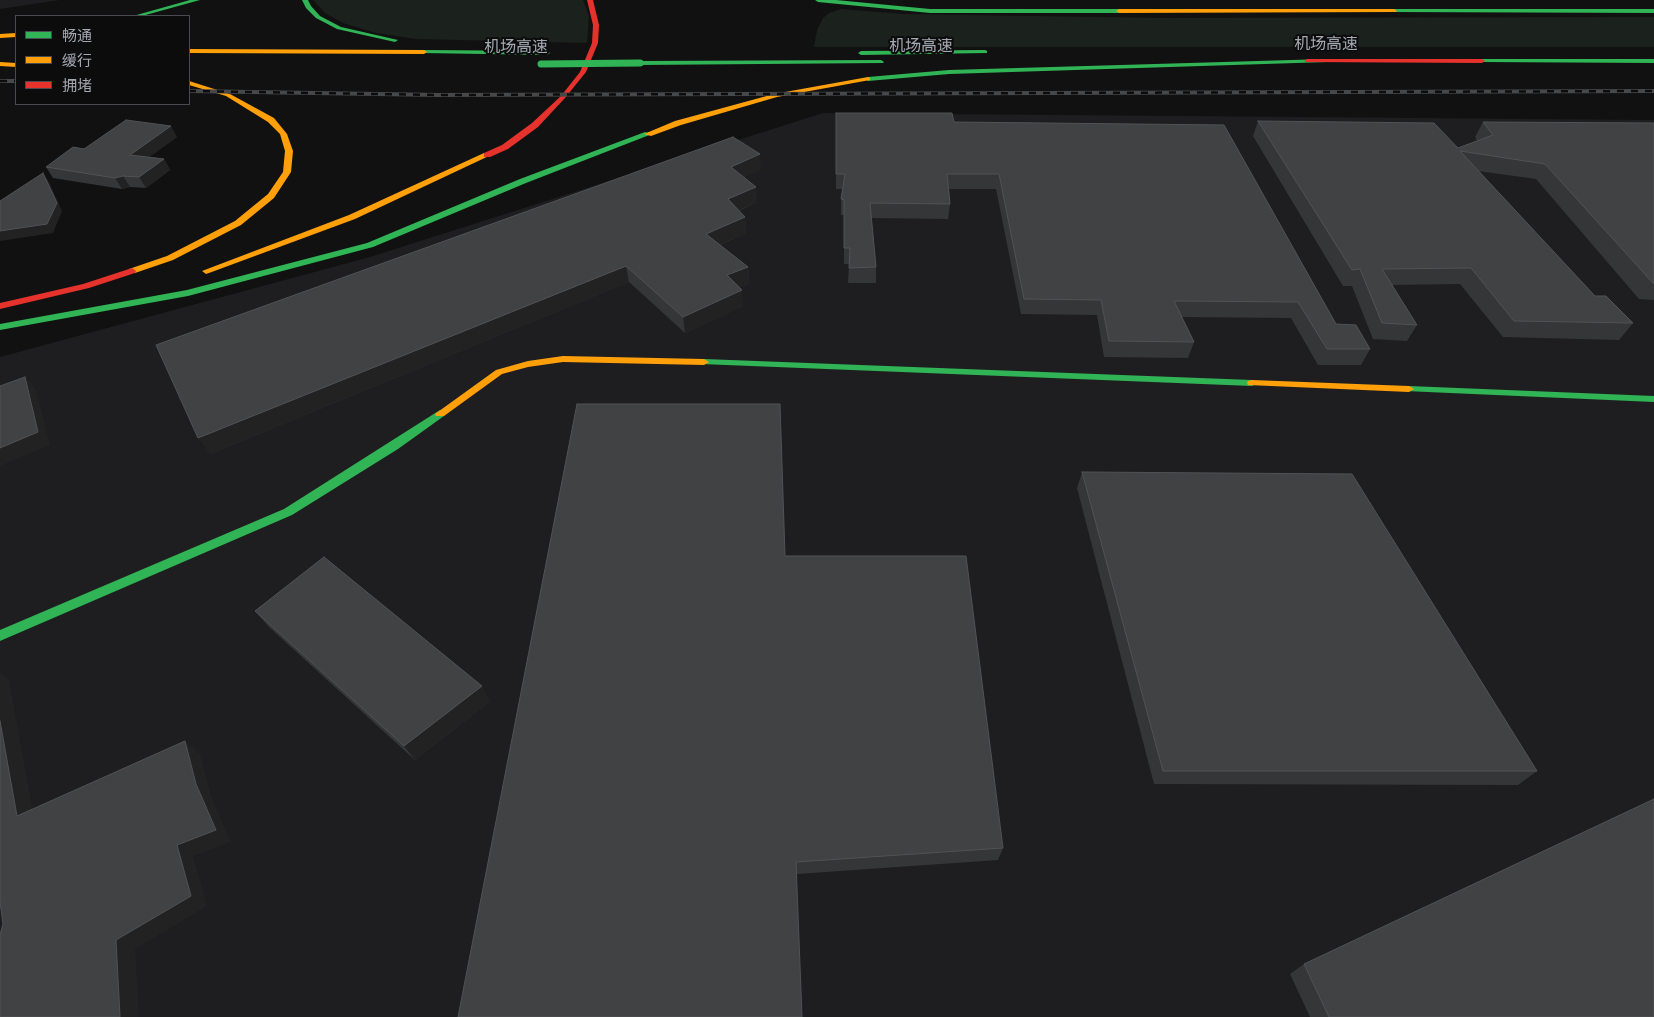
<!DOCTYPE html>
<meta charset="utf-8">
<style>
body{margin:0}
#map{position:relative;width:1654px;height:1017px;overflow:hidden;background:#111112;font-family:Figtree,"Noto Sans SC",sans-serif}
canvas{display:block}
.legend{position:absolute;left:15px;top:15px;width:175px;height:90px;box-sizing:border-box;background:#0c0c0d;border:1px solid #484b4f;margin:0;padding:6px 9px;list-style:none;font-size:15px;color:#a3a9b1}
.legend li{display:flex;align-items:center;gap:10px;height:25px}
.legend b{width:25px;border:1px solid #484b4f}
</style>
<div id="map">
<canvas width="1654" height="1017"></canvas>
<ul class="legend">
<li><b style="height:6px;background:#30b455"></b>畅通</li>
<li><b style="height:6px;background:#ff9f0a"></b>缓行</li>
<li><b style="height:6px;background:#e5322d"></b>拥堵</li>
</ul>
</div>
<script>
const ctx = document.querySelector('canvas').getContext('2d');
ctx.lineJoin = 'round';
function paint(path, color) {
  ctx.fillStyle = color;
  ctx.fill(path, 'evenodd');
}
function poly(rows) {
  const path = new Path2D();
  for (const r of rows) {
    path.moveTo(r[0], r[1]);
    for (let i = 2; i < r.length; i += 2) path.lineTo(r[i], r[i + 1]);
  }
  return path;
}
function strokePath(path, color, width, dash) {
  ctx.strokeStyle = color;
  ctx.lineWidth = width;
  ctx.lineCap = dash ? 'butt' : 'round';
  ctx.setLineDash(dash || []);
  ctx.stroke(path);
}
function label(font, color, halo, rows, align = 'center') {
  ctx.font = font + ' Figtree,"Noto Sans SC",sans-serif';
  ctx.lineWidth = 4;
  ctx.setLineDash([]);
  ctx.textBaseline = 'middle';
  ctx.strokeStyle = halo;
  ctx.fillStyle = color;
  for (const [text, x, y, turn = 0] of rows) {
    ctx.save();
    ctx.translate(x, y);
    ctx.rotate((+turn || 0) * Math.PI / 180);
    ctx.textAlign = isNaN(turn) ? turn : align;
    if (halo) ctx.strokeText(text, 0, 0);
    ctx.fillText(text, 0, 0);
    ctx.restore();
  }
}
const built = poly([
 [0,0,60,0,0,9],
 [823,113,1654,120,1654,1017,0,1017,0,357,370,257]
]);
const green = poly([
 [313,0,583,0,589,16,587,43,416,39,376,33,343,23,325,13],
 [841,9,904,14,1164,18,1654,17,1654,47,814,47,817,30,823,18,829,13]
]);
const fast = poly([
 [190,0,200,0,142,16,133,16,190,0],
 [302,0,308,0,311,6,320,16,341,27,398,40,395,42,337,29,316,18,306,8,302,0],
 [815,0,836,0,930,9,1119,9,1122,11,1119,13,930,13,818,2,815,0],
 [1394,9,1654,9,1654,13,1392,12,1391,11,1394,9],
 [424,50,547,51,550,53,547,55,422,53,422,51,424,50],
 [985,50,987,51,987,53,861,55,858,53,861,51,985,50],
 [1326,59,1328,60,1328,62,949,74,868,81,865,79,868,77,949,70,1326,59],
 [1482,59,1654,59,1654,63,1480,62,1480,60,1482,59],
 [881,60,884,62,883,63,640,65,637,63,640,61,881,60],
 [645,132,652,134,526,183,373,247,188,296,0,330,0,324,187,290,367,243,520,179,645,132],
 [704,359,1252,380,1257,383,1252,386,701,364,699,362,701,360,704,359],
 [1409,386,1654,396,1654,402,1405,391,1404,389,1405,387,1409,386],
 [440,410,445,414,444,416,398,449,292,515,0,641,0,630,284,509,440,410]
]);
const slow = poly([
 [1394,9,1397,11,1396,12,1119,13,1116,11,1119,9,1394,9],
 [16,33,16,37,0,38,0,34,16,33],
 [189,49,424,50,427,52,424,54,189,53,189,49],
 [0,62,16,63,16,67,0,66,0,62],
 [868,77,870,78,870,80,777,97,681,125,651,136,644,134,675,121,774,94,868,77],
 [189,81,230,94,274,118,287,134,293,151,291,172,274,198,241,225,173,260,135,273,129,273,129,269,167,256,235,221,268,194,283,172,285,151,280,134,268,122,226,96,189,85,189,81],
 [484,153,491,155,355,219,209,273,206,274,202,271,349,215,484,153],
 [563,356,704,359,709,362,704,365,563,362,528,367,502,374,444,416,436,416,435,414,496,370,528,361,563,356],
 [1252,380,1409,386,1414,389,1409,392,1248,385,1247,383,1248,381,1252,380]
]);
const jam = poly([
 [587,0,593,0,599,25,598,43,586,72,565,98,538,127,508,149,490,157,484,157,484,153,502,145,532,123,561,96,580,72,592,43,593,25,587,0],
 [1307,59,1482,59,1485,61,1482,63,1305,62,1305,60,1307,59],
 [132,268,136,271,135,273,89,288,0,309,0,303,83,284,132,268]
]);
const rail = poly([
 [0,81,16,81],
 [189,91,439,95,1654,91]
]);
const fastBridge = poly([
 [541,64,640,63]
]);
const wall = poly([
 [836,113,954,122,1224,125,1336,324,1370,349,1361,365,1318,365,1291,318,1182,317,1194,342,1188,358,1104,357,1097,315,1021,314,996,189,949,189,950,204,948,219,871,218,876,267,876,283,848,283,849,264,844,264,844,215,841,215,841,199,843,189,836,189],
 [1258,121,1458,148,1477,141,1475,137,1483,122,1654,123,1654,300,1639,299,1536,179,1478,171,1595,296,1633,323,1619,340,1503,337,1460,284,1392,285,1417,325,1407,341,1373,339,1352,286,1343,286,1253,136],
 [177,137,149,157,164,159,170,170,146,188,130,187,122,189,53,178,46,167,84,149],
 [761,170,744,177,757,202,739,211,745,217,746,233,720,245,748,267,749,283,739,287,743,306,685,333,629,282,210,454,156,345],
 [1082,472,1537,771,1518,785,1154,784,1077,488],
 [785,556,1003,848,998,860,797,874,458,1017],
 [255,611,490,701,415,760,268,626],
 [1304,964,1654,1017,1310,1017,1290,974]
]);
const shadedWall = poly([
 [171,126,177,137,137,166,130,155],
 [760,154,761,170,733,183,731,167],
 [164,159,170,170,146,188,139,177],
 [43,173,49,182,62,211,53,233,0,241,0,231],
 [123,176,130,187,122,189,115,178],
 [756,187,757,202,729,215,728,199],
 [745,217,746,233,708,250,706,234],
 [626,266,629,282,210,454,198,438],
 [748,267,749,283,728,291,727,275],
 [742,290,743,306,685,333,683,317],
 [25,377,36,390,50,445,0,466,0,448],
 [0,673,9,680,36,828,17,816,0,721],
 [482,686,490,701,415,760,404,746],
 [185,741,200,754,211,796,231,842,193,856,207,906,135,949,139,1017,120,1017,116,940,177,845,196,784]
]);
const building = poly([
 [836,113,952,113,954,122,1224,125,1336,324,1356,325,1370,349,1327,349,1298,302,1174,301,1194,342,1109,341,1101,300,1024,299,999,174,947,174,950,204,870,203,876,267,849,268,850,248,844,248,844,200,841,199,845,174,836,174,836,113],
 [126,120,171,126,130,155,164,159,139,177,123,176,115,178,46,167,73,147,84,149,126,120],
 [1258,121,1434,123,1458,148,1493,135,1483,122,1654,123,1654,283,1653,283,1545,164,1460,151,1595,296,1606,296,1633,323,1514,321,1471,268,1382,269,1417,325,1382,323,1360,269,1352,270,1258,121],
 [733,137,760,154,731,167,756,187,728,199,745,217,706,234,748,267,727,275,742,290,683,317,626,266,198,438,156,345,733,137],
 [43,173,57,203,47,224,0,231,0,201,43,173],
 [25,377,38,432,0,448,0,386,25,377],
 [577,404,780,404,785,556,966,556,1003,848,796,862,802,1017,458,1017,577,404],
 [1082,472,1352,474,1537,771,1163,771,1082,472],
 [324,557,482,686,404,746,255,611,324,557],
 [0,721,17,816,185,741,196,784,216,830,177,845,191,896,116,940,120,1017,0,1017,0,935,3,924,0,902,0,721],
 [1654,799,1654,1017,1329,1017,1304,964,1654,799]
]);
const farStreetnames = [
 ["机场高速",1326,44],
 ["机场高速",921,46],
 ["机场高速",516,47]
];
paint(built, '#1e1e20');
paint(green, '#1b211c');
paint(fast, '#30b455');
paint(slow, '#ff9f0a');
paint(jam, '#e5322d');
strokePath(rail, '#47484a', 4);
strokePath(rail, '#0c0c0d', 2.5, [7]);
strokePath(fastBridge, '#30b455', 7);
paint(wall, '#353637');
paint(shadedWall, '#222223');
paint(building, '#414244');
strokePath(building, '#505255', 1);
label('16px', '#a3a9b1', '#0c0c0d', farStreetnames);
</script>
